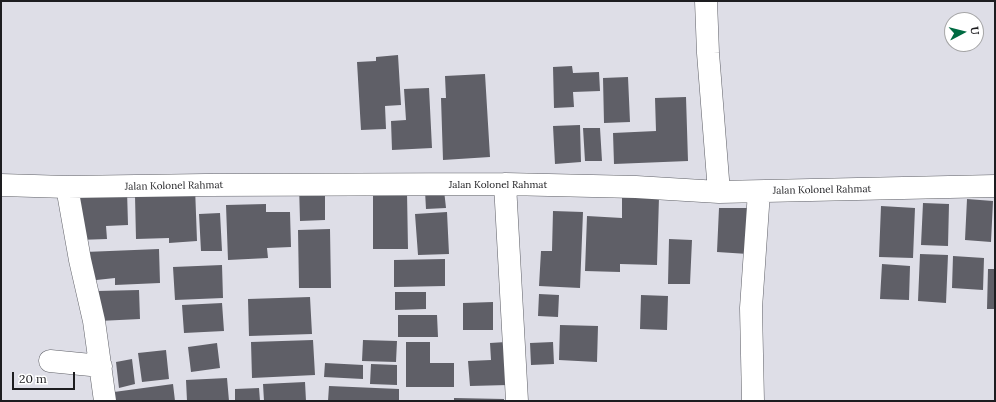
<!DOCTYPE html>
<style>
body{margin:0}
#map{position:relative;width:996px;height:402px;overflow:hidden;background:#dedee7;font-family:Lora,serif}
canvas{display:block}
.frame{position:absolute;inset:0;border:2px solid #1d1d20;pointer-events:none}
.north{position:absolute;left:944px;top:12px;width:40px;height:40px;box-sizing:border-box;background:#fff;border:1px solid #a5a5a6;border-radius:50%;rotate:83deg;font-size:11px;font-weight:700;line-height:16px;text-align:center;color:#1d1d20}
.north::after{content:'';display:block;margin:auto;width:14px;height:18px;background:#006b42;clip-path:polygon(50% 0,100% 100%,50% 72%,0 100%)}
.scale{position:absolute;left:12px;top:372px;width:63px;height:18px;box-sizing:border-box;border:2px solid #1d1d20;border-top:0;padding-left:5px;font-size:12px;line-height:14px;white-space:nowrap;color:#1d1d20;-webkit-text-stroke:3px #fff;paint-order:stroke}
</style>
<div id="map">
<canvas width="996" height="402"></canvas>
<div class="frame"></div>
<div class="north">U</div>
<div class="scale">20 m</div>
</div>
<script>
const ctx = document.querySelector('canvas').getContext('2d');
ctx.lineJoin = 'round';
function paint(path, color) {
  ctx.fillStyle = color;
  ctx.fill(path, 'evenodd');
}
function poly(rows) {
  const path = new Path2D();
  for (const r of rows) {
    path.moveTo(r[0], r[1]);
    for (let i = 2; i < r.length; i += 2) path.lineTo(r[i], r[i + 1]);
  }
  return path;
}
function strokePath(path, color, width, dash) {
  ctx.strokeStyle = color;
  ctx.lineWidth = width;
  ctx.lineCap = dash ? 'butt' : 'round';
  ctx.setLineDash(dash || []);
  ctx.stroke(path);
}
function label(font, color, halo, rows, align = 'center') {
  ctx.font = font + ' Lora,serif';
  ctx.lineWidth = 4;
  ctx.setLineDash([]);
  ctx.textBaseline = 'middle';
  ctx.strokeStyle = halo;
  ctx.fillStyle = color;
  for (const [text, x, y, turn = 0] of rows) {
    ctx.save();
    ctx.translate(x, y);
    ctx.rotate((+turn || 0) * Math.PI / 180);
    ctx.textAlign = isNaN(turn) ? turn : align;
    if (halo) ctx.strokeText(text, 0, 0);
    ctx.fillText(text, 0, 0);
    ctx.restore();
  }
}
const building = poly([
 [398,55,401,105,385,106,386,129,361,130,357,62,376,61,376,57],
 [572,66,573,73,599,72,600,91,573,92,574,107,554,108,553,67],
 [485,74,490,157,443,160,441,98,446,98,445,76],
 [628,77,630,122,604,123,603,78],
 [429,88,432,148,392,150,391,121,406,120,404,89],
 [686,97,688,161,614,164,613,133,656,131,655,98],
 [580,125,581,162,555,164,553,126],
 [583,128,600,128,602,161,585,161],
 [299,185,325,185,325,220,300,221],
 [195,187,197,241,169,243,169,238,136,239,135,196],
 [127,190,128,225,106,226,107,239,78,240,76,194],
 [444,190,446,208,426,209,425,191],
 [407,192,408,249,373,249,373,193],
 [622,196,659,197,657,265,620,264,620,272,585,271,587,216,622,218],
 [967,199,993,201,991,242,965,240],
 [923,203,949,204,948,246,921,245],
 [266,204,266,212,290,212,291,247,267,248,268,258,228,260,226,205],
 [881,206,915,208,913,258,879,257],
 [719,208,749,208,748,254,717,252],
 [553,211,583,212,580,288,539,286,541,251,552,251],
 [447,212,449,254,418,255,415,214],
 [220,213,222,251,201,251,199,214],
 [330,229,331,288,299,288,298,230],
 [669,239,692,240,690,284,668,284],
 [159,249,160,283,115,285,115,278,87,281,85,252],
 [920,254,948,255,946,303,918,301],
 [953,256,984,258,983,290,952,288],
 [445,259,445,286,394,287,394,260],
 [882,264,910,266,909,300,880,299],
 [222,265,223,298,175,300,173,267],
 [988,269,995,269,995,309,987,309],
 [139,290,140,319,99,321,97,291],
 [395,292,426,292,426,309,395,310],
 [539,294,559,295,558,317,538,316],
 [641,295,668,296,667,330,640,329],
 [310,297,312,334,249,336,248,299],
 [493,302,493,330,463,330,463,303],
 [222,303,224,331,184,333,182,305],
 [398,315,437,315,438,337,398,337],
 [560,325,598,326,597,362,559,360],
 [313,340,315,375,252,378,251,342],
 [363,340,397,341,396,362,362,361],
 [406,342,430,342,430,363,454,363,454,387,406,387],
 [506,342,508,385,470,386,468,361,491,360,490,343],
 [553,342,554,364,531,365,530,343],
 [217,343,220,368,191,372,188,347],
 [166,350,169,379,142,382,138,353],
 [132,359,135,384,119,388,116,362],
 [325,363,363,365,363,379,324,377],
 [371,364,397,365,397,385,370,384],
 [227,378,229,401,187,401,186,380],
 [305,382,306,401,264,401,263,384],
 [173,384,175,401,115,401,114,392],
 [329,386,399,389,399,401,328,401],
 [259,388,260,401,235,401,235,389],
 [454,398,504,399,504,401,454,401]
]);
const minor = poly([
 [706,1,708,53,719,192],
 [505,184,517,401],
 [1,185,67,187,205,185,505,184,636,187,719,192,995,186],
 [67,187,80,260,94,321,105,401],
 [50,361,101,366],
 [753,401,751,308,759,192]
]);
const streetNames = [
 ["Jalan Kolonel Rahmat",498,185],
 ["Jalan Kolonel Rahmat",174,186,-1],
 ["Jalan Kolonel Rahmat",822,190,-1]
];
paint(building, '#5f5f67');
strokePath(minor, '#5f6067', 23);
strokePath(minor, '#fff', 22);
label('10px', '#1d1d20', '#fff', streetNames);
</script>
